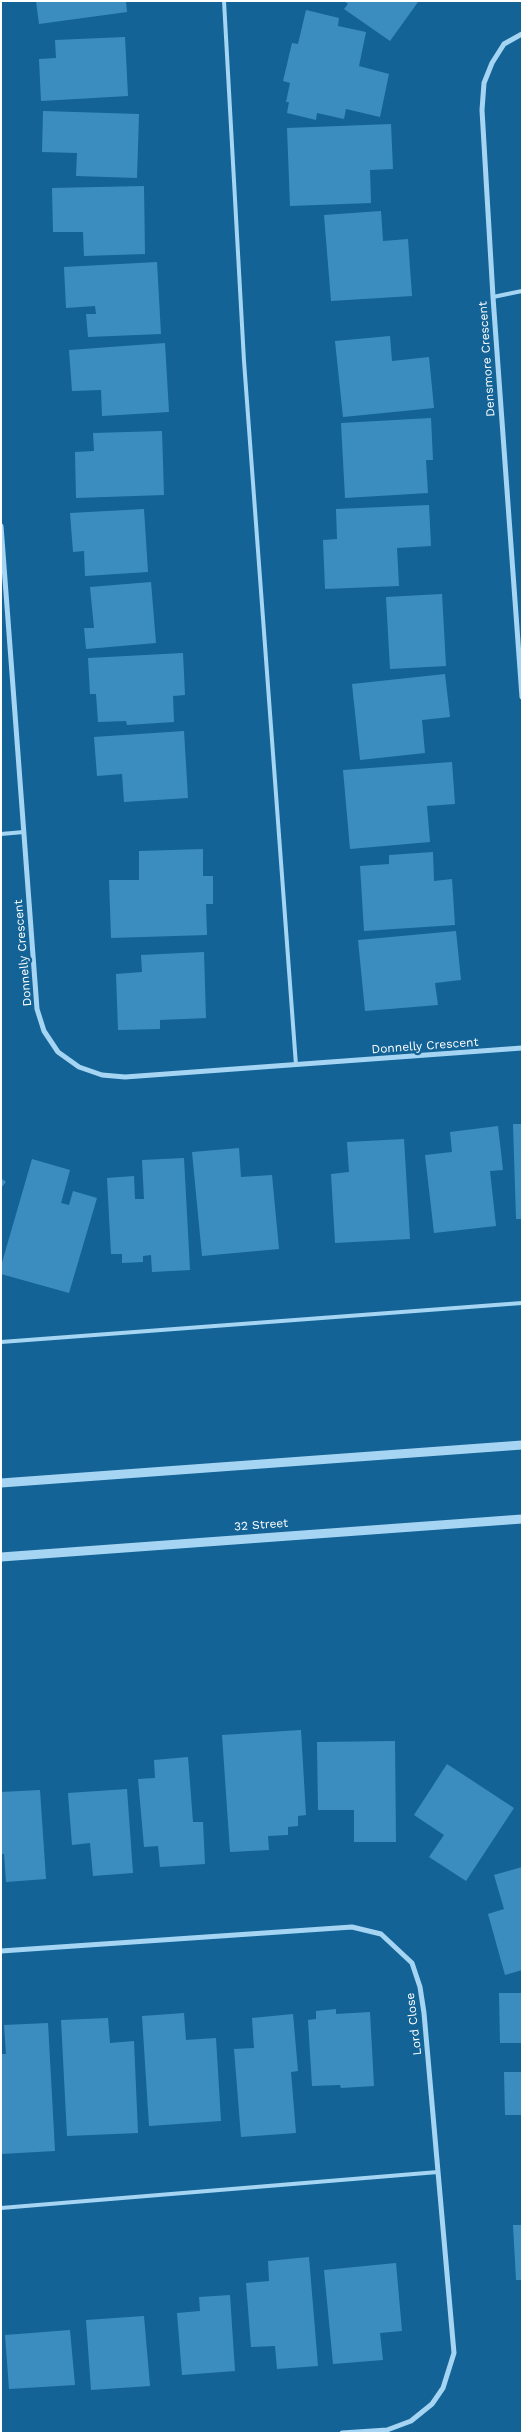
<!DOCTYPE html>
<style>
body{margin:0}
#map{position:relative;width:523px;height:2434px;overflow:hidden;background:#136397;font-family:"Work Sans",sans-serif}
canvas{display:block}
.frame{position:absolute;inset:0;border:2px solid #fff;pointer-events:none}
</style>
<div id="map">
<canvas width="523" height="2434"></canvas>
<div class="frame"></div>
</div>
<script>
const ctx = document.querySelector('canvas').getContext('2d');
ctx.lineJoin = 'round';
function paint(path, color) {
  ctx.fillStyle = color;
  ctx.fill(path, 'evenodd');
}
function poly(rows) {
  const path = new Path2D();
  for (const r of rows) {
    path.moveTo(r[0], r[1]);
    for (let i = 2; i < r.length; i += 2) path.lineTo(r[i], r[i + 1]);
  }
  return path;
}
function strokePath(path, color, width, dash) {
  ctx.strokeStyle = color;
  ctx.lineWidth = width;
  ctx.lineCap = dash ? 'butt' : 'round';
  ctx.setLineDash(dash || []);
  ctx.stroke(path);
}
function label(font, color, halo, rows, align = 'center') {
  ctx.font = font + ' "Work Sans",sans-serif';
  ctx.lineWidth = 5;
  ctx.setLineDash([]);
  ctx.textBaseline = 'middle';
  ctx.strokeStyle = halo;
  ctx.fillStyle = color;
  for (const [text, x, y, turn = 0] of rows) {
    ctx.save();
    ctx.translate(x, y);
    ctx.rotate((+turn || 0) * Math.PI / 180);
    ctx.textAlign = isNaN(turn) ? turn : align;
    if (halo) ctx.strokeText(text, 0, 0);
    ctx.fillText(text, 0, 0);
    ctx.restore();
  }
}
const building = poly([
 [36,1,126,1,127,12,39,24],
 [344,1,417,1,418,2,390,41,344,9,348,4],
 [306,10,339,18,338,26,366,32,359,66,389,74,380,117,346,109,344,119,317,113,316,120,287,113,289,102,286,102,290,83,283,81,292,43,298,44],
 [125,37,128,96,41,101,39,59,56,58,55,40],
 [43,111,139,114,137,178,76,176,77,153,42,152],
 [391,124,393,169,370,170,371,203,290,206,287,128],
 [144,186,145,254,84,256,83,232,53,232,52,188],
 [381,211,383,241,408,239,412,296,331,301,324,215],
 [157,262,161,334,88,337,86,314,96,314,95,306,66,308,64,267],
 [390,336,392,361,429,357,434,408,343,417,335,341],
 [165,343,169,412,102,416,101,390,72,391,69,350],
 [431,418,433,460,426,460,428,493,345,498,341,423],
 [162,431,164,495,76,498,75,452,94,451,93,433],
 [429,505,431,546,397,548,399,586,325,589,323,540,337,539,336,509],
 [144,509,148,572,85,576,84,551,73,552,70,513],
 [151,582,156,643,86,649,84,628,94,628,90,587],
 [442,594,446,666,390,669,386,597],
 [183,653,185,695,173,696,174,722,127,725,126,721,98,722,96,694,90,694,88,658],
 [445,674,450,717,422,720,425,753,360,760,352,684],
 [184,731,188,798,124,802,122,774,97,776,94,737],
 [452,762,455,804,427,806,430,842,350,849,343,770],
 [203,849,203,876,213,876,213,904,206,904,207,935,111,938,109,880,139,880,139,851],
 [433,852,434,881,452,879,455,925,364,931,360,866,389,864,389,855],
 [456,931,461,980,435,983,438,1005,365,1011,358,940],
 [204,952,206,1018,160,1020,160,1029,118,1030,116,974,142,972,141,955],
 [513,1124,522,1124,522,1219,516,1219],
 [498,1126,503,1170,490,1171,496,1226,434,1233,425,1155,452,1152,450,1132],
 [404,1139,410,1239,335,1243,331,1174,349,1172,347,1142],
 [239,1148,241,1177,272,1175,279,1249,202,1256,192,1152],
 [184,1158,190,1270,152,1272,151,1255,143,1256,143,1262,122,1263,122,1254,111,1254,107,1178,134,1176,135,1199,144,1199,142,1160],
 [32,1159,70,1170,61,1203,69,1205,73,1191,97,1198,69,1293,1,1274,1,1266],
 [1,1178,6,1182,1,1188],
 [301,1730,306,1815,298,1816,298,1826,288,1827,288,1835,268,1836,269,1850,230,1852,222,1735],
 [395,1741,396,1842,354,1842,354,1810,318,1810,317,1742],
 [188,1757,193,1822,203,1822,205,1864,160,1867,158,1846,144,1847,138,1779,155,1778,154,1760],
 [447,1764,514,1808,466,1881,429,1857,444,1835,414,1815],
 [127,1789,133,1873,93,1876,90,1843,72,1845,68,1793],
 [40,1790,46,1879,6,1882,4,1854,1,1854,1,1792],
 [522,1867,522,1970,505,1975,488,1914,504,1909,494,1875],
 [499,1993,522,1993,522,2043,500,2043],
 [336,2009,336,2014,370,2012,374,2086,341,2088,340,2085,312,2086,308,2020,316,2019,316,2011],
 [184,2013,186,2040,216,2038,221,2121,149,2126,142,2016],
 [293,2014,298,2071,291,2072,296,2133,241,2137,234,2049,254,2048,252,2018],
 [108,2018,110,2043,134,2041,138,2133,67,2136,61,2020],
 [48,2023,55,2151,1,2154,1,2054,6,2054,4,2025],
 [504,2072,522,2072,522,2115,505,2115],
 [513,2225,522,2225,522,2280,516,2280],
 [309,2257,318,2366,277,2369,275,2346,251,2347,246,2283,269,2281,268,2261],
 [396,2263,402,2331,380,2333,383,2360,333,2364,324,2270],
 [230,2295,235,2371,182,2375,177,2313,200,2311,199,2297],
 [144,2316,150,2386,91,2390,86,2320],
 [70,2330,75,2385,9,2389,5,2335]
]);
const service = poly([
 [224,1,244,361,296,1065],
 [493,297,522,291],
 [1,834,24,832],
 [1,1342,522,1303],
 [1,2208,438,2172]
]);
const minor = poly([
 [522,34,504,44,492,63,484,83,482,110,493,297,522,697],
 [1,526,37,1009,44,1031,58,1052,79,1067,102,1075,125,1077,522,1048],
 [1,1951,352,1927,381,1934,412,1963,420,1987,424,2013,454,2353,443,2388,432,2404,411,2421,387,2430,342,2433]
]);
const tertiary = poly([
 [1,1483,522,1445],
 [1,1557,522,1519]
]);
const streetNames = [
 ["Densmore Crescent",487,359,-94],
 ["Donnelly Crescent",23,953,-95],
 ["Donnelly Crescent",425,1046,-4],
 ["32 Street",261,1525,-4],
 ["Lord Close",414,2024,-97]
];
paint(building, '#3c8dbf');
strokePath(service, '#a5d5f3', 4);
strokePath(minor, '#a5d5f3', 5);
strokePath(tertiary, '#a5d5f3', 9);
label('12px', '#fff', '#136397', streetNames);
</script>
